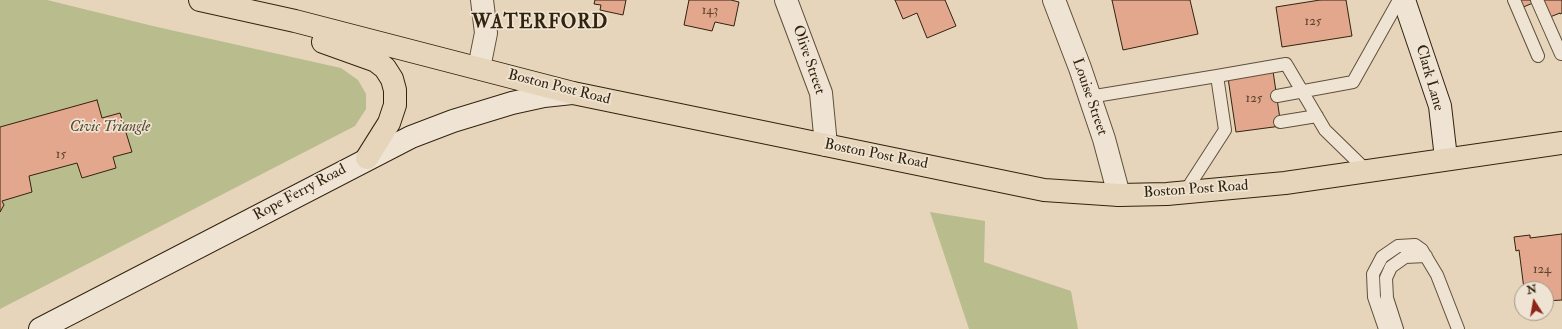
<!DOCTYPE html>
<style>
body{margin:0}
#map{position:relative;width:1562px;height:329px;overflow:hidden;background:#e6d5bb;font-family:"IM FELL Double Pica",serif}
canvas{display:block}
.north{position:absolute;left:1514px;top:281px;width:40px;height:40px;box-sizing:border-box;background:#efe4d3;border:1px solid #a39785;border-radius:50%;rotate:349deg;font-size:11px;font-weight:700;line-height:16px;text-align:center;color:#32230f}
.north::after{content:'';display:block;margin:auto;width:14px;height:18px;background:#8f2418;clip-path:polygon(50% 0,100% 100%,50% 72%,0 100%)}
</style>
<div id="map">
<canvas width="1562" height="329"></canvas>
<div class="north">N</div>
</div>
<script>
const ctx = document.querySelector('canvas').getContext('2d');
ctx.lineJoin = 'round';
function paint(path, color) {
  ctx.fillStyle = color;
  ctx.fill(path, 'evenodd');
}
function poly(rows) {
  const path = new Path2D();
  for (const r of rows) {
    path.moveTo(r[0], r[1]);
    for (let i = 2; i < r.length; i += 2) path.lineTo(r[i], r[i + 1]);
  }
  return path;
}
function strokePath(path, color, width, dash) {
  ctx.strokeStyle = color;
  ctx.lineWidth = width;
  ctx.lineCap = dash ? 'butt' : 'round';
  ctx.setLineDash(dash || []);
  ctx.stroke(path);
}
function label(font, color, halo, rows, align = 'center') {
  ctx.font = font + ' "IM FELL Double Pica",serif';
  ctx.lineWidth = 3.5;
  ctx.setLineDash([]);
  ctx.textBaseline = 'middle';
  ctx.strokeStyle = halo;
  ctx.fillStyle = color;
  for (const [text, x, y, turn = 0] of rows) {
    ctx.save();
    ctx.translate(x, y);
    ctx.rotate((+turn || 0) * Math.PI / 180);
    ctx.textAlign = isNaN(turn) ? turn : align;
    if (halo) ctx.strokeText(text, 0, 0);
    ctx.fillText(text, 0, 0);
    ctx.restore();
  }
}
const green = poly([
 [0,0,47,0,157,27,341,68,358,80,366,94,366,109,355,126,0,309],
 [930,212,985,221,984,262,1071,291,1078,329,969,329]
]);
const building = poly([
 [595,0,626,0,623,15,600,10,601,5,594,4,595,0],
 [689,0,731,0,739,2,734,26,715,22,712,31,684,25,689,0],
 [895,0,945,0,956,26,927,38,917,13,903,19,895,0],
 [1112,0,1190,0,1198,34,1123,50,1112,0],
 [1320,0,1346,0,1352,36,1282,47,1276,7,1320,0],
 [1509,0,1540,0,1514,11,1509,0],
 [1542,0,1562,0,1562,13,1560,14,1560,13,1550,17,1542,0],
 [1273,71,1281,126,1236,132,1228,78,1273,71],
 [97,100,102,118,120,113,132,152,113,157,116,168,82,178,77,163,29,176,32,192,2,201,4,205,0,212,0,127,97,100],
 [1562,234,1562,300,1546,301,1546,289,1524,289,1519,250,1516,251,1514,237,1530,235,1530,238,1562,234]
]);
const service = poly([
 [1514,0,1538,56],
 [1537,0,1561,54],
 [1277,96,1353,82,1399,0],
 [1089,97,1217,76],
 [1280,122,1317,116],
 [1185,192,1225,130,1217,76,1286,64,1325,130,1366,170],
 [1385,329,1374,297,1373,274,1382,257,1398,246,1415,245,1422,250,1437,275,1458,329],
 [1397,329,1387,298,1386,278,1391,267,1405,257,1426,256]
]);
const minor = poly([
 [786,0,821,93,826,145],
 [1054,0,1080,68,1104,139,1119,195],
 [479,68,486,33,482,0]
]);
const secondary = poly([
 [1404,0,1440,106,1446,158],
 [40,329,411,137,453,121,512,103,544,96,572,93]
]);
const primary = poly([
 [200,0,295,21,573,93,1044,190,1119,195,1167,194,1285,183,1562,143],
 [323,42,376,61,385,68,392,79,395,90,395,105,389,123,367,158]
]);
const numberNames = [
 ["143",710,11],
 ["125",1313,22],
 ["125",1254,99],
 ["15",61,155],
 ["124",1542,270]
];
const streetNames = [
 ["Olive Street",808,60,71],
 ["Clark Lane",1429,78,74],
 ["Boston Post Road",559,88,14],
 ["Louise Street",1089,97,71],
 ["Boston Post Road",876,155,11],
 ["Boston Post Road",1196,190,-4],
 ["Rope Ferry Road",300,193,-28]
];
const parkNames = [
 ["Civic Triangle",110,128]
];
const districtNames = [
 ["WATERFORD",540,24]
];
paint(green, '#b9bc8d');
paint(building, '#e2a78c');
strokePath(building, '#32230f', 1);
strokePath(service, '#5f503a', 14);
strokePath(minor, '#5f503a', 24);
strokePath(secondary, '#32230f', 24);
strokePath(primary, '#32230f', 24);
strokePath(service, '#efe4d3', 12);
strokePath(minor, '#efe4d3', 22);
strokePath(secondary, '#efe4d3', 22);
strokePath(primary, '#e6d5bb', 22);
label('13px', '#5e442e', null, numberNames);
label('15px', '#32230f', '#efe4d3', streetNames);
label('italic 15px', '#54492e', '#efe4d3', parkNames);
ctx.letterSpacing = '1px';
label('bold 19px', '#32230f', '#efe4d3', districtNames);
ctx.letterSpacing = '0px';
</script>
